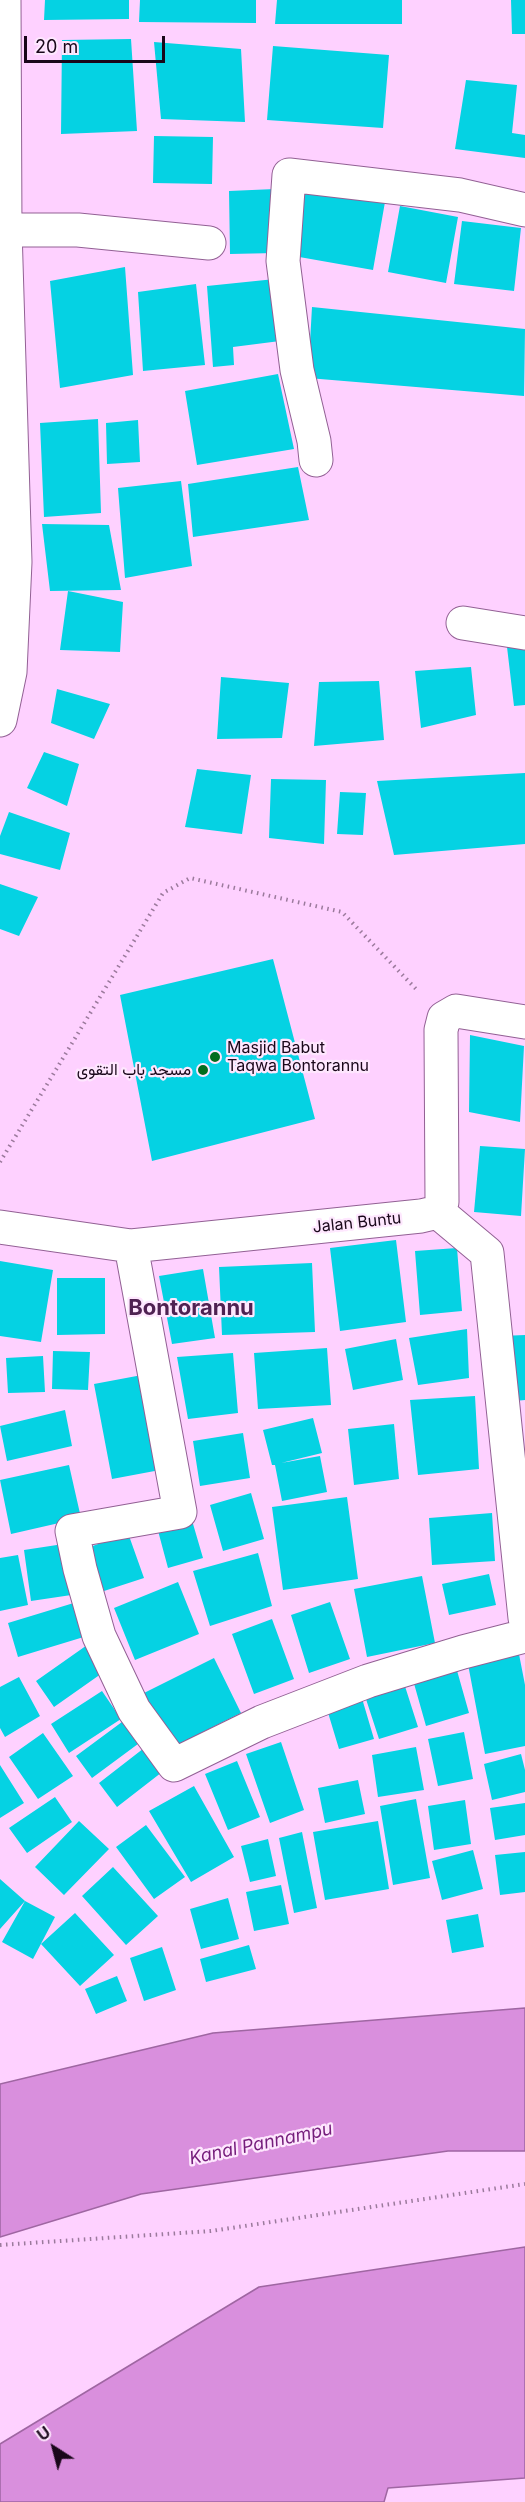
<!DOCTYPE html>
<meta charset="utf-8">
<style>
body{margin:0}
#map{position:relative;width:525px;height:2502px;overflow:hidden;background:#fed1ff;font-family:Inter,sans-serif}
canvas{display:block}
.north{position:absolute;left:24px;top:2418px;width:60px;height:60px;-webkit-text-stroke:4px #fee7fe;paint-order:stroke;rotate:324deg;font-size:16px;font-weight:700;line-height:24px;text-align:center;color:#19071a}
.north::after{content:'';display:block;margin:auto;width:21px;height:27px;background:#19071a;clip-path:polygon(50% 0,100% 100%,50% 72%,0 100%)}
.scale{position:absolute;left:24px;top:36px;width:141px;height:27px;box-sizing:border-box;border:3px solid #19071a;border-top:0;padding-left:8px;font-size:18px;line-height:21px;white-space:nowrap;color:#19071a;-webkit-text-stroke:4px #fee7fe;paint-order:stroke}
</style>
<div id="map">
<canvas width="525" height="2502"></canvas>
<div class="north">U</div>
<div class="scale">20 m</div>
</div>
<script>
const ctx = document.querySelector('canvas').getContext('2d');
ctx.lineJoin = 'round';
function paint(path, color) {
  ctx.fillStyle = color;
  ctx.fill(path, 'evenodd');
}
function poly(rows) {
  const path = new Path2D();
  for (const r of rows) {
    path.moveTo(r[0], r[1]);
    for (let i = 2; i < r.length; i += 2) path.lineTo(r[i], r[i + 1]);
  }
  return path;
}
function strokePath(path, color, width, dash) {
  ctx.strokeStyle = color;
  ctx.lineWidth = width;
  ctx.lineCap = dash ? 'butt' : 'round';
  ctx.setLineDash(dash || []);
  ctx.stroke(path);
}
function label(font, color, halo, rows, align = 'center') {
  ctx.font = font + ' Inter,Vazirmatn,sans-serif';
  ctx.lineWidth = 4.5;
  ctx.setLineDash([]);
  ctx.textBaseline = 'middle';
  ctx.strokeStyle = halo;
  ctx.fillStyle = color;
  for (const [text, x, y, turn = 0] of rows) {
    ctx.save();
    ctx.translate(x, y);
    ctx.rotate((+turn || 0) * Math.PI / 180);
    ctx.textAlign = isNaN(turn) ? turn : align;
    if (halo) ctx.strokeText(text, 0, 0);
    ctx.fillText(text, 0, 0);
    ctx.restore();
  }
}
const water = poly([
 [525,2008,525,2151,448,2151,141,2194,0,2237,0,2084,213,2033,525,2008],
 [525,2247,525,2478,388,2488,384,2502,0,2502,0,2444,259,2287,525,2247]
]);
const building = poly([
 [45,0,129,0,129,19,44,20],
 [140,0,256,0,256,23,139,22],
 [277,0,402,0,402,24,275,24],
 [511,0,525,0,525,34,512,34],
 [131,39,137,131,61,134,62,40],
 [154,42,241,49,245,122,161,119],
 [273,46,389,55,383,128,267,120],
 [466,80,517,85,512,133,525,135,525,158,455,149],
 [154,136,213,137,212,184,153,183],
 [300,188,385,202,373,270,288,255],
 [275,189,276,253,230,254,229,191],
 [400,206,458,217,446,283,388,272],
 [462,221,521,228,514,291,454,284],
 [125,267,133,375,60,388,50,281],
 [275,279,280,341,233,347,234,365,213,367,207,286],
 [196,284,205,365,143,371,138,292],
 [312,307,525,329,524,396,308,378],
 [278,374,294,449,197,465,185,391],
 [98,419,101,513,44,517,40,423],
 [138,420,140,462,107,464,106,423],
 [298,467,309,520,193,537,188,484],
 [181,481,192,566,125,578,118,488],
 [42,524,109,525,121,590,50,591],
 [68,591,123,602,120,652,60,650],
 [507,647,525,647,525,705,514,706],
 [471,667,476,715,421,728,415,671],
 [221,677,289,683,282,738,217,739],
 [379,681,384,740,314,746,319,682],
 [57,689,110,704,94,739,51,723],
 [44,752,79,764,67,806,27,788],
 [197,769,251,775,242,834,185,827],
 [525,773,525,844,394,855,377,781],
 [271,779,326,780,324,844,269,838],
 [340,792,366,793,363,835,337,834],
 [9,812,70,833,60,870,0,854,0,836],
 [0,884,38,897,19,936,0,929],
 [273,959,315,1119,152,1161,120,995],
 [470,1035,524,1046,520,1122,469,1112],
 [480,1146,525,1149,521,1216,474,1212],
 [396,1240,406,1322,340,1331,330,1248],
 [457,1248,462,1311,420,1315,415,1251],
 [0,1261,53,1270,41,1342,0,1336],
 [312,1263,315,1332,222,1335,219,1267],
 [203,1269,215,1338,172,1344,159,1276],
 [57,1278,105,1278,105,1334,57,1335],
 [467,1329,469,1378,418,1385,409,1338],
 [525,1335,525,1400,504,1402,501,1336],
 [396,1339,403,1380,353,1390,345,1349],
 [327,1348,331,1405,258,1409,254,1353],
 [53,1351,90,1352,88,1390,52,1389],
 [233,1353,238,1413,188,1419,177,1357],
 [43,1356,45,1392,8,1393,6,1358],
 [142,1375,160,1470,112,1479,94,1384],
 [475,1396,479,1469,418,1475,410,1400],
 [65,1410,72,1446,7,1461,0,1426],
 [313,1418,322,1453,281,1463,320,1456,327,1492,282,1501,275,1465,272,1465,263,1430],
 [394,1424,399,1479,354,1485,348,1429],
 [243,1433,250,1478,200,1486,193,1441],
 [69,1465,81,1518,11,1534,0,1480],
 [251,1493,264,1539,223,1551,210,1505],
 [347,1497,358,1579,283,1590,272,1507],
 [492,1513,495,1561,432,1565,429,1518],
 [191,1517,203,1558,168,1568,157,1527],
 [128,1533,144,1578,104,1591,90,1547],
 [70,1543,78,1594,31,1601,24,1550],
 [258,1553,272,1606,210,1626,193,1571],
 [18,1555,28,1605,0,1611,0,1558],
 [489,1574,496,1605,449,1615,442,1584],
 [422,1576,435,1643,367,1657,354,1589],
 [178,1582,199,1634,135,1660,114,1608],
 [77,1602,87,1636,18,1657,8,1623],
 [330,1602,350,1659,309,1673,291,1615],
 [272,1619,294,1679,254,1694,232,1634],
 [90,1643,108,1669,54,1707,36,1681],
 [518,1649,525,1685,525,1746,485,1754,467,1659],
 [214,1658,241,1713,171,1748,144,1693],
 [456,1667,469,1713,426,1726,413,1680],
 [19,1677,40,1716,5,1737,0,1728,0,1687],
 [403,1680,418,1727,379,1739,364,1693],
 [102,1691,121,1719,69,1753,51,1724],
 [361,1695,374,1739,339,1749,326,1706],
 [126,1719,142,1741,92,1778,76,1756],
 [464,1732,473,1779,438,1786,428,1739],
 [43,1733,73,1776,38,1799,9,1757],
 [281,1742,304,1810,270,1823,246,1754],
 [148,1745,166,1769,117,1807,99,1783],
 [416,1747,424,1790,378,1797,372,1755],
 [521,1754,525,1770,525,1792,492,1800,484,1764],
 [237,1761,260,1817,228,1830,205,1774],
 [0,1765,24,1803,0,1818],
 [358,1780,365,1814,325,1823,318,1788],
 [194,1786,234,1857,191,1882,149,1811],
 [55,1797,72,1822,27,1853,9,1828],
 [416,1799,430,1878,393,1885,380,1806],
 [465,1800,471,1844,434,1850,428,1806],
 [525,1803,525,1835,495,1840,490,1808],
 [79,1821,109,1849,64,1895,35,1867],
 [378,1821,389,1889,325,1900,313,1832],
 [146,1825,185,1877,154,1899,116,1847],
 [302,1832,317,1908,294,1913,279,1838],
 [268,1839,276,1876,250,1882,241,1846],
 [473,1850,483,1889,442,1900,432,1861],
 [525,1852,525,1892,500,1895,495,1855],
 [113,1867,158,1916,126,1945,82,1896],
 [0,1879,25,1901,0,1929],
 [281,1885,289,1924,254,1931,246,1892],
 [228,1898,239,1939,201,1949,190,1909],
 [25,1901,55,1917,33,1959,2,1942],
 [75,1913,114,1955,80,1986,41,1944],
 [478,1914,484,1947,452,1953,446,1920],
 [249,1945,256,1969,206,1982,200,1959],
 [162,1947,176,1990,144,2001,130,1958],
 [117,1976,127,2001,96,2014,85,1989]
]);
const path = poly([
 [0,1162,163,893,190,878,342,912,416,989],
 [0,2245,211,2231,525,2184]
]);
const minor = poly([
 [0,230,78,230,209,243],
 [316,460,314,441,297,370,283,261,289,175,460,195,525,210],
 [463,623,525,633],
 [0,720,10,672,15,562,5,229,4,0],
 [438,1212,487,1253,525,1618],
 [0,1227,131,1246,421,1216,438,1212,442,1202,441,1030,444,1018,456,1011,525,1022],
 [131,1246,180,1512,72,1531,80,1569,99,1636,134,1710,174,1765,262,1722,368,1681,463,1652,525,1636]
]);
const markers = [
 [215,1057,6,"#026d1d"],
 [203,1070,6,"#026d1d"]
];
const poiNames = [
 ["Masjid Babut",227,1048],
 ["Taqwa Bontorannu",227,1066],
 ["مسجد باب التقوى",191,1070,"right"]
];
const streetNames = [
 ["Jalan Buntu",357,1223,-6]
];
const waterNames = [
 ["Kanal Pannampu",261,2144,-12]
];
const districtNames = [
 ["Bontorannu",191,1308]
];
paint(water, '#d98fdd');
strokePath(water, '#9f66a2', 1.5);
paint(building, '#05d2e3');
strokePath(minor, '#926094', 35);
strokePath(path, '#9b7a9c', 4, [1.5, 4.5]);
strokePath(minor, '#fff', 33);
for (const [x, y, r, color] of markers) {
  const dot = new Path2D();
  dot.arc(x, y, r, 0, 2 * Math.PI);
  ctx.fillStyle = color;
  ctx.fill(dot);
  strokePath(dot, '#fee7fe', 2);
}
label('16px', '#19071a', '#fee7fe', poiNames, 'left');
label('16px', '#19071a', '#fee7fe', streetNames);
label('italic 18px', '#751d7b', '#fee7fe', waterNames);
label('bold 22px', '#4f2252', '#fee7fe', districtNames);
</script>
